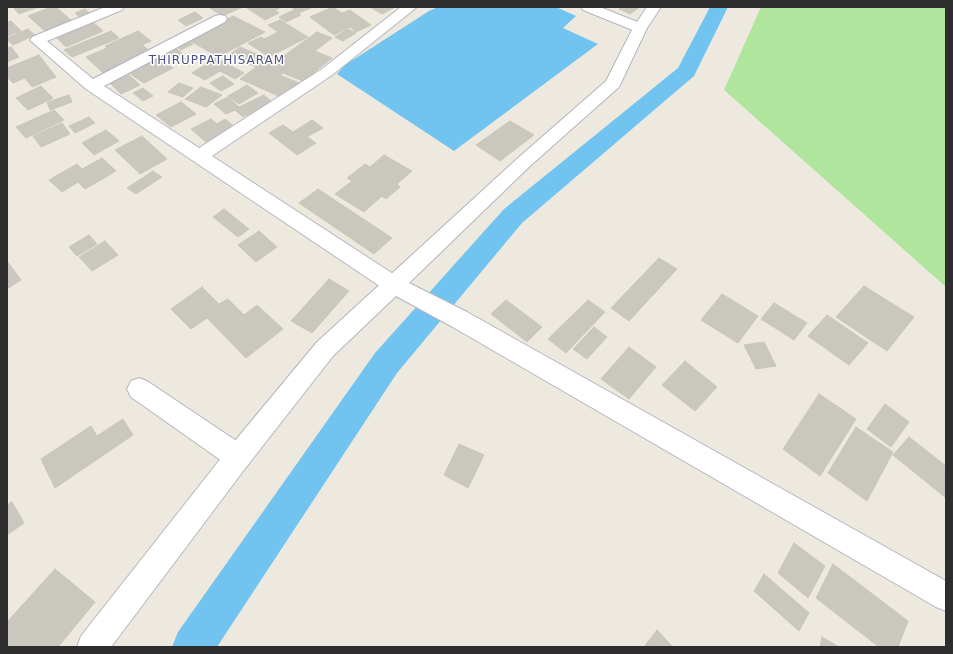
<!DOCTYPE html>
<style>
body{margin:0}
#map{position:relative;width:953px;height:654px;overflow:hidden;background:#eee9df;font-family:"DejaVu Sans",sans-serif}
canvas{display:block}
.frame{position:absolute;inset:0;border:8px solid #2d2d2d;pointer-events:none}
</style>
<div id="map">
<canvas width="953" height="654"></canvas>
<div class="frame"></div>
</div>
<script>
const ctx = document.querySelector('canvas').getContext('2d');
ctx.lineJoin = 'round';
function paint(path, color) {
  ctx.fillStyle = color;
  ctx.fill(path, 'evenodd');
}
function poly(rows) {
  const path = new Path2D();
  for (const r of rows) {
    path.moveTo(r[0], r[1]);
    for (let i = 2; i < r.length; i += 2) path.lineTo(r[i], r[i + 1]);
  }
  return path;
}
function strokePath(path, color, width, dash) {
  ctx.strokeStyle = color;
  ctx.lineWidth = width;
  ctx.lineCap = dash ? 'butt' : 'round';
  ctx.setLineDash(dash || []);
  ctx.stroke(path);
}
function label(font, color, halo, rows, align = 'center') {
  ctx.font = font + ' "DejaVu Sans",sans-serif';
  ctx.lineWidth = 3;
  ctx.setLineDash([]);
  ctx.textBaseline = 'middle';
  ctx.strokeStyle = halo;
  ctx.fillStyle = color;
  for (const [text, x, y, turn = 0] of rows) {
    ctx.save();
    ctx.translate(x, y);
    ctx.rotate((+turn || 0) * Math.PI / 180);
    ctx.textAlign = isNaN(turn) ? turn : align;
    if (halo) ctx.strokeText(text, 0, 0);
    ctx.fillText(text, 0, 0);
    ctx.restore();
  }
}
const green = poly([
 [761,7,946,7,946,287,724,90]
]);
const water = poly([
 [438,7,556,7,576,16,563,28,598,44,454,151,337,74,345,65,429,11]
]);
const canal = poly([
 [710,7,728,7,694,76,522,223,397,373,217,647,172,647,178,632,375,353,504,209,678,68,710,7]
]);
const building = poly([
 [13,7,38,7,19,14,13,7],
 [51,7,56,7,72,21,46,32,28,16,51,7],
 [213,7,243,7,222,16,210,8,213,7],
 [250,7,282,7,275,10,279,13,265,20,247,8,250,7],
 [291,7,313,7,299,13,291,7],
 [333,7,342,13,350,10,371,25,356,32,350,27,334,35,310,17,333,7],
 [370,7,395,7,382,14,370,7],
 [622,7,640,7,630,14,619,9,622,7],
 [85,9,91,14,81,18,75,13,85,9],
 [294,10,301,15,286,22,279,17,294,10],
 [195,12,203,18,186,26,178,20,195,12],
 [233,16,265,32,218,57,189,40,233,16],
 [280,20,308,37,269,57,248,43,261,37,264,39,278,32,268,25,280,20],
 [11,21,21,31,7,36,7,22,11,21],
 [94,23,103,31,66,47,57,38,94,23],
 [28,29,35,35,13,45,7,40,7,38,28,29],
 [348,29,356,33,343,41,335,37,348,29],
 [111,31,119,38,72,57,64,50,111,31],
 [138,31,151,41,142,45,150,51,103,73,86,57,107,48,105,46,138,31],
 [317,32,332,38,315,51,332,58,303,81,283,73,280,75,299,83,281,97,240,79,256,67,229,55,240,47,275,62,317,32],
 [186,40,193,44,181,50,174,45,186,40],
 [11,47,19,57,7,62,7,48,11,47],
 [174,47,182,53,167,61,159,55,174,47],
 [39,55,56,77,32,87,25,78,13,83,7,77,7,68,39,55],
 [158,58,173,68,144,83,129,73,158,58],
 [216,58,244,73,235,79,220,71,205,80,192,73,216,58],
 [129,75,140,85,121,94,110,83,129,75],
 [223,76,234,84,221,91,210,83,223,76],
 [179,83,193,88,183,97,168,92,179,83],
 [247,85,258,93,239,104,228,96,247,85],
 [41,86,53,98,28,110,16,98,41,86],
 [201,87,222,95,206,107,185,99,201,87],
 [143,88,153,96,143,101,133,93,143,88],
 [69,95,72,102,50,110,47,102,69,95],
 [264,95,272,102,243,117,235,110,226,114,214,104,228,97,239,107,264,95],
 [181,102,196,114,171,127,156,115,181,102],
 [54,110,64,120,26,138,16,127,54,110],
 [89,117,95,123,75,133,69,126,89,117],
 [211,119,217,124,225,119,235,127,206,142,191,129,211,119],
 [312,120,323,128,307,137,316,143,297,155,269,133,283,125,293,132,312,120],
 [510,121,534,135,500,161,476,145,510,121],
 [62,123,70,134,41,147,33,136,62,123],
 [106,130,119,141,94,155,82,143,106,130],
 [142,136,167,159,140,174,115,150,142,136],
 [384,155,412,171,397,184,400,187,386,199,382,196,364,212,335,194,352,181,347,178,365,164,370,167,384,155],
 [102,158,116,171,85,189,78,182,62,192,49,180,77,164,82,169,102,158],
 [153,171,162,177,136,194,127,188,153,171],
 [318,189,392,238,374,254,299,203,318,189],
 [224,209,249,229,238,237,213,217,224,209],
 [259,231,277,247,256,262,238,245,259,231],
 [89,235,97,244,77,256,69,247,89,235],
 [105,241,118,255,92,271,79,257,105,241],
 [659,258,677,269,629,321,611,308,659,258],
 [7,261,21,280,7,289,7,261],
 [329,279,349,291,312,333,291,321,329,279],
 [864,286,914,317,887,351,836,317,864,286],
 [202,287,219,304,228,299,244,315,257,305,283,329,246,358,207,318,191,329,171,309,202,287],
 [722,294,758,316,738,343,701,320,722,294],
 [506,300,542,327,527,342,491,314,506,300],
 [588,300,605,312,566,353,548,339,588,300],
 [774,303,807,323,794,340,761,319,774,303],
 [827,315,868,343,849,365,808,336,827,315],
 [594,327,607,337,587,359,573,349,594,327],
 [764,342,776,366,756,369,744,345,764,342],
 [629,347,656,367,629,399,601,379,629,347],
 [685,361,717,387,695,411,662,385,685,361],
 [819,394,856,419,820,476,783,449,819,394],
 [885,404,909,422,891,447,867,429,885,404],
 [123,419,133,435,55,488,41,459,91,426,97,436,123,419],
 [856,427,893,452,867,501,828,473,856,427],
 [909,437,946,466,946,498,893,455,909,437],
 [459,444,484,455,468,488,444,475,459,444],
 [12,502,24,523,7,535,7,505,12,502],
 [794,543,825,566,808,598,778,573,794,543],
 [833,564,908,621,898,647,879,647,816,598,833,564],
 [55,569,95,602,58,647,7,647,7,622,55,569],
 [764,574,809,613,799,631,754,591,764,574],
 [657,630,673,647,644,647,657,630],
 [822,637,839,647,820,647,822,637]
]);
const minor = poly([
 [105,7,124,7,122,10,47,41,93,79,215,16,220,15,225,16,227,19,225,22,104,86,199,148,322,69,401,7,417,7,332,75,212,156,401,279,404,285,401,291,394,294,387,291,86,89,30,40,32,37,105,7],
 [581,7,600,7,645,25,647,28,645,31,640,32,635,31,583,10,581,7],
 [139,378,147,381,247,448,251,457,247,466,238,469,229,466,131,397,127,389,131,381,139,378]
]);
const tertiary = poly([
 [647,7,661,7,647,28,619,87,530,166,409,283,467,312,946,581,946,611,936,607,451,326,396,296,333,356,247,466,111,647,77,647,81,636,229,448,317,342,518,158,606,81,633,28,647,7]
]);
const farQuarternames = [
 ["THIRUPPATHISARAM",217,61]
];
paint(green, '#afe59c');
paint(water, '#72c4f0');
paint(canal, '#72c4f0');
paint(building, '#cac7be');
strokePath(building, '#cac5b9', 1);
strokePath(minor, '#b3b4c0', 2);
strokePath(tertiary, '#b3b4c0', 2);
paint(minor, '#fff');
paint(tertiary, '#fff');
ctx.letterSpacing = '1px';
label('12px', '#4c517f', '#fff', farQuarternames);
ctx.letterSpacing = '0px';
</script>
